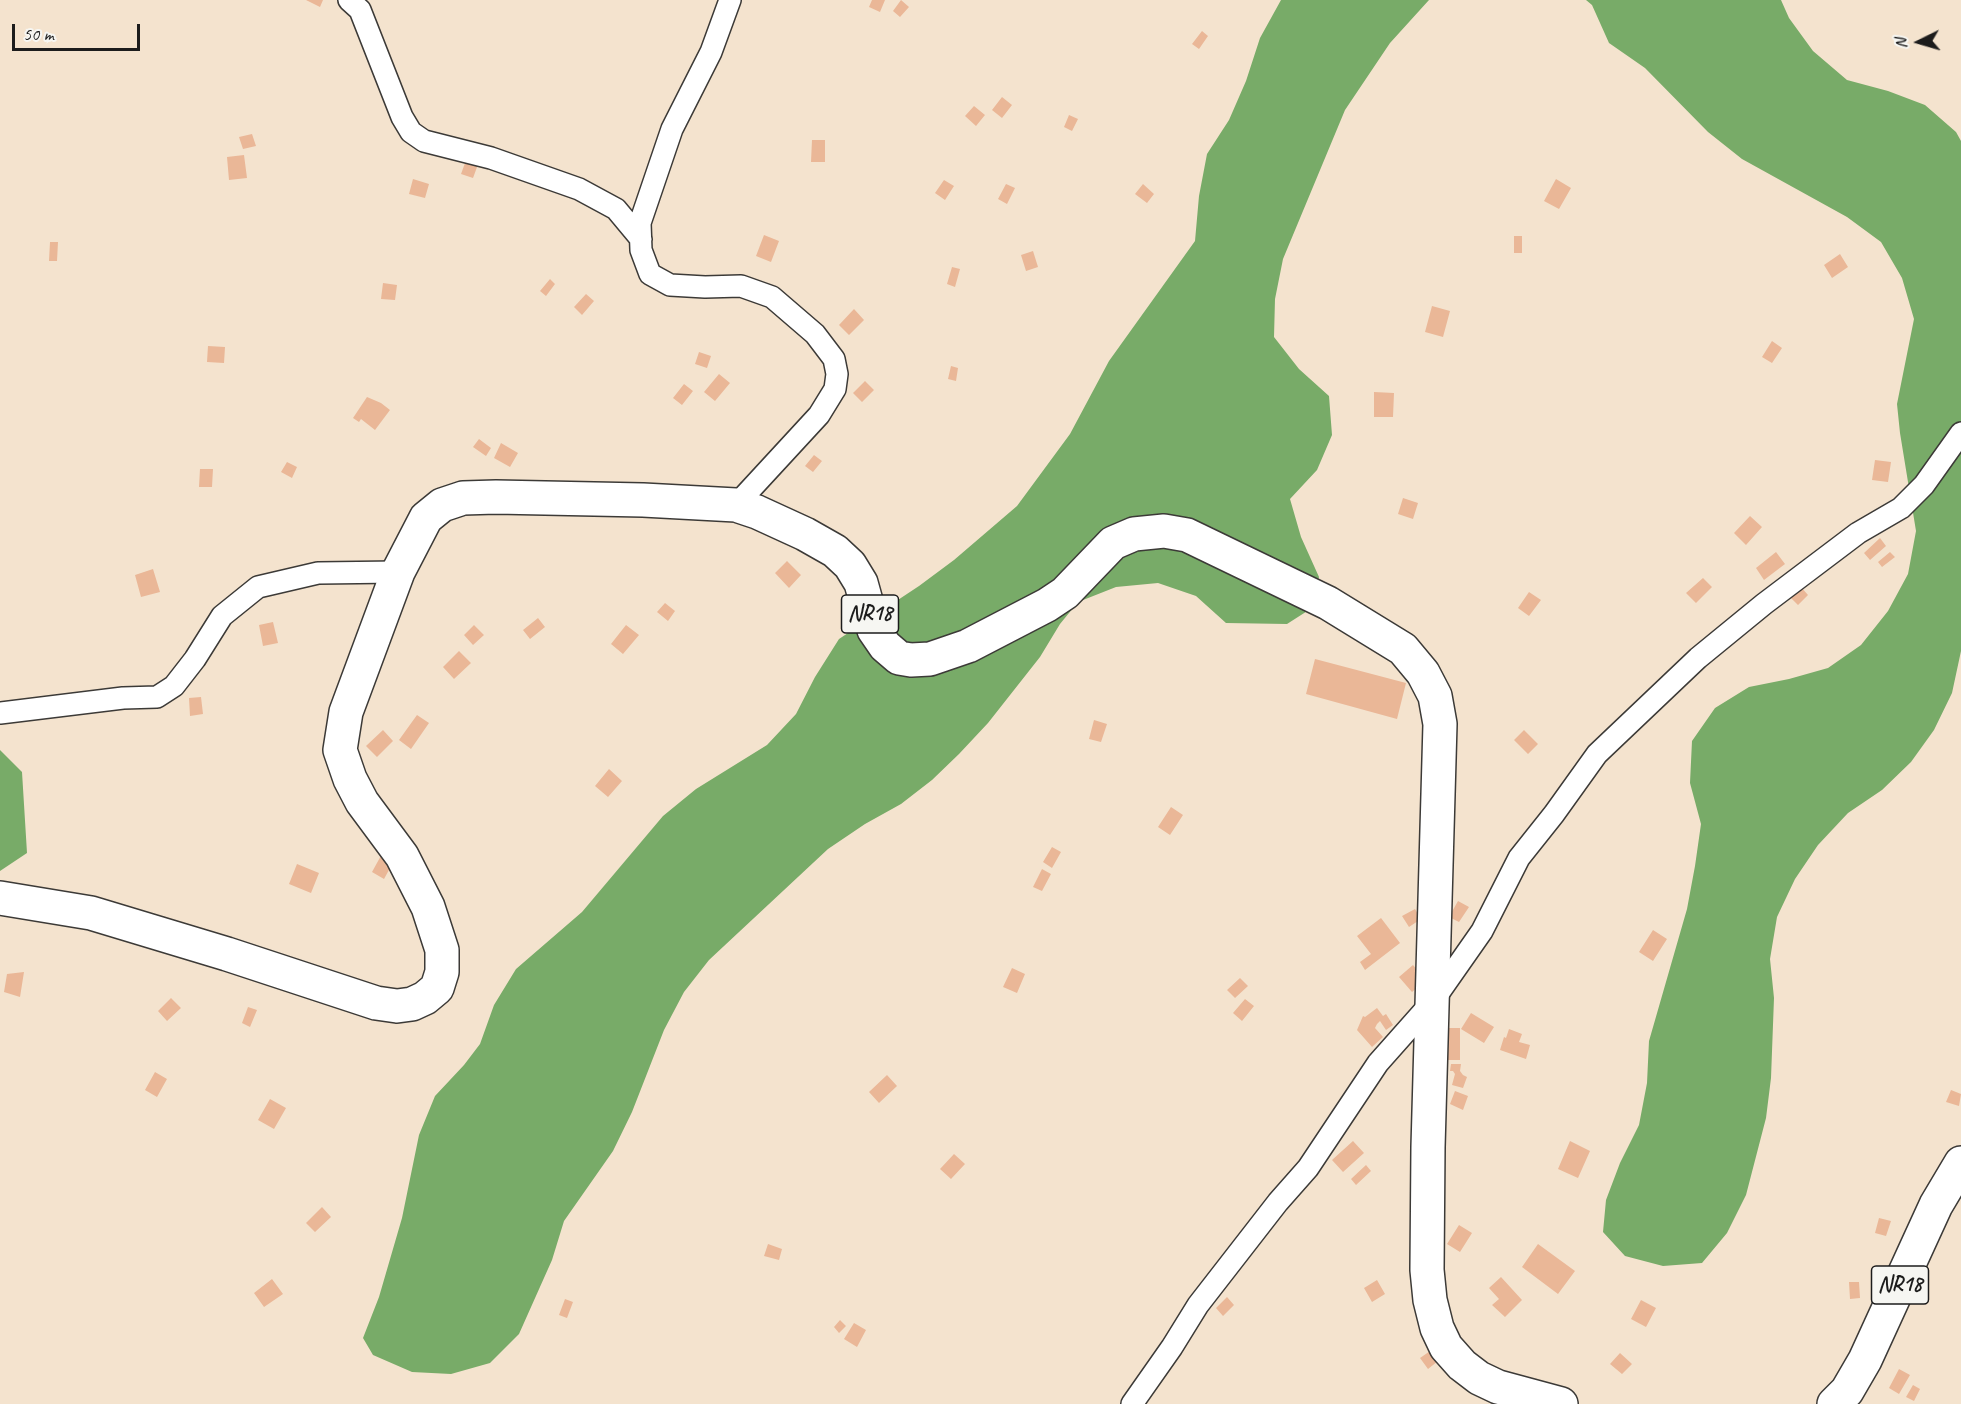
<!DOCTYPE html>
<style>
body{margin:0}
#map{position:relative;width:1961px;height:1404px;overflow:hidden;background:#f4e3ce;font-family:Caveat,sans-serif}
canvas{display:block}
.north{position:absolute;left:1889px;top:12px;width:60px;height:60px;-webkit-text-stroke:4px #f6f6f2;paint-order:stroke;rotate:265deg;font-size:16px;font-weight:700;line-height:24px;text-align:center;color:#1c1c1c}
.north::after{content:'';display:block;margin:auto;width:21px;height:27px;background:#1c1c1c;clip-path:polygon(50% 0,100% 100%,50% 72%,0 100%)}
.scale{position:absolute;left:12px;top:24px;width:128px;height:27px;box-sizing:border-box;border:3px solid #1c1c1c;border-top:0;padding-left:8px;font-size:18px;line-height:21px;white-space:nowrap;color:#1c1c1c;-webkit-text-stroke:4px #f6f6f2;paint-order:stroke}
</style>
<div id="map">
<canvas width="1961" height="1404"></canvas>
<div class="north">N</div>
<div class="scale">50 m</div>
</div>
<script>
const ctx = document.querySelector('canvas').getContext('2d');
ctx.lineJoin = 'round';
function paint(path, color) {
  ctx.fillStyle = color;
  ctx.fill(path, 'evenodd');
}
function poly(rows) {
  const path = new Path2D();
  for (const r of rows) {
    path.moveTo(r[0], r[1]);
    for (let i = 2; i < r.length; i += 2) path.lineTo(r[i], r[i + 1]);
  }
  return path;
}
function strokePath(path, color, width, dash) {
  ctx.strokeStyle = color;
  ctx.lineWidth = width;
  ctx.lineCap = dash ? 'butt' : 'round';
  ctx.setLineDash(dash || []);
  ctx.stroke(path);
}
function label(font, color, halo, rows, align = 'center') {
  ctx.font = font + ' Caveat,sans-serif';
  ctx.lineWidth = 4.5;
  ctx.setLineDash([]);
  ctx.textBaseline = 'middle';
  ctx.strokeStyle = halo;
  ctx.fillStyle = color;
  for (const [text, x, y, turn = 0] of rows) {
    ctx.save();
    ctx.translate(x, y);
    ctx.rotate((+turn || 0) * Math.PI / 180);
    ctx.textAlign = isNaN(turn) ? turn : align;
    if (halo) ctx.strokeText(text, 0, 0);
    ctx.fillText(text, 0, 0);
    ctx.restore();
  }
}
const forest = poly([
 [1281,0,1429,0,1390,43,1345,110,1283,259,1275,299,1274,337,1299,369,1329,396,1332,435,1317,470,1290,499,1301,537,1319,577,1312,608,1287,624,1226,623,1196,596,1158,583,1116,587,1078,602,1060,624,1040,657,988,723,959,754,932,780,901,804,865,824,828,849,709,960,684,992,664,1030,632,1112,613,1151,564,1221,552,1260,519,1334,490,1363,451,1374,412,1372,373,1355,363,1338,379,1297,402,1218,419,1135,435,1096,464,1065,480,1044,494,1005,516,969,582,912,663,816,696,789,767,745,796,714,815,677,839,639,919,586,954,560,1017,506,1070,434,1109,361,1195,241,1199,196,1207,154,1229,120,1246,81,1260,38],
 [1586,0,1781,0,1789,18,1813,51,1847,80,1888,91,1925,105,1956,132,1961,141,1961,651,1952,693,1934,730,1911,762,1882,790,1848,813,1818,845,1795,879,1777,917,1770,959,1774,998,1771,1078,1766,1118,1746,1195,1727,1233,1702,1263,1663,1266,1625,1256,1603,1232,1606,1200,1620,1163,1639,1125,1647,1083,1649,1041,1687,909,1695,866,1701,824,1690,783,1692,741,1715,708,1749,687,1789,679,1828,668,1861,645,1888,611,1908,574,1916,531,1900,433,1897,404,1914,319,1902,278,1881,242,1847,217,1742,159,1708,132,1645,68,1609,43,1592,5],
 [0,750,22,772,27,853,0,871]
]);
const building = poly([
 [306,0,323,0,320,7],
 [872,0,885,0,880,12,869,7],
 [901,0,909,7,900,17,893,11],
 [1202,31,1208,36,1199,49,1192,44],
 [1002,97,1012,105,1002,118,992,110],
 [974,106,985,115,976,126,965,116],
 [1069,115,1078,119,1072,131,1064,127],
 [252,134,256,146,243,149,239,137],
 [812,140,825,140,825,162,811,162],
 [244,155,247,178,229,180,227,157],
 [468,155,480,159,473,178,461,174],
 [413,179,429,184,425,198,409,194],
 [1556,179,1571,188,1559,209,1544,201],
 [944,180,954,186,945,200,935,193],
 [1006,184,1015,188,1007,204,998,199],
 [1143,184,1154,194,1147,203,1135,194],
 [764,235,779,241,771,262,756,256],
 [1514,236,1522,236,1522,253,1514,253],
 [50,242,58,242,57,261,49,261],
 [1033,251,1038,267,1026,271,1021,255],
 [1840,254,1848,267,1832,278,1824,265],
 [952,267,960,269,955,287,947,284],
 [550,279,555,284,546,296,540,291],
 [383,283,397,285,395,300,381,299],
 [586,294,594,301,582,315,574,307],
 [1432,306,1450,311,1443,337,1425,332],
 [854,309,864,320,849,335,839,325],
 [1772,341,1782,348,1772,363,1762,357],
 [208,346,225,347,224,363,207,362],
 [699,352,711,356,707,368,695,364],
 [951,366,958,368,956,381,948,379],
 [719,374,730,383,715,401,704,392],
 [865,381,874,390,862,402,853,393],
 [684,384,693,391,682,405,673,398],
 [1374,392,1394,393,1393,417,1374,417],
 [367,397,381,403,390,410,375,430,361,419,359,422,353,418],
 [479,439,491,448,486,456,473,447],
 [501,443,518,453,510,467,494,458],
 [814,455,822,461,813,472,805,466],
 [1875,460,1891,462,1888,482,1872,480],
 [287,462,297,467,292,478,281,472],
 [200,469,213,469,212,487,199,487],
 [1403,498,1418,503,1413,519,1398,514],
 [1750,516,1762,527,1746,545,1734,533],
 [1880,538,1886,546,1870,560,1864,553],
 [1776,552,1785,564,1764,580,1756,568],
 [1890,552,1895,557,1882,567,1878,562],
 [787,561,801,575,789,588,775,573],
 [153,569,160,592,141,597,135,575],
 [1703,578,1712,587,1696,603,1686,593],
 [1800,586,1808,595,1798,605,1789,596],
 [1529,592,1541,600,1529,616,1518,608],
 [665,603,675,611,668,621,657,612],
 [538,618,545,627,530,639,523,630],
 [273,622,278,643,263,646,259,625],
 [474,625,484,635,473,645,464,635],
 [626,625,639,635,623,654,611,644],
 [459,651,471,663,454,679,443,667],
 [1315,659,1406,683,1397,719,1306,694],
 [201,697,203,714,190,716,189,698],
 [417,715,429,723,411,749,399,740],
 [1094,720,1107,724,1101,742,1089,739],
 [383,730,393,741,377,757,366,746],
 [1524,730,1538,744,1528,754,1514,740],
 [609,769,622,781,608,797,595,786],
 [1171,807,1183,815,1170,835,1158,827],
 [1052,847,1061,852,1052,868,1043,862],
 [383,852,395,859,384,879,372,872],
 [297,864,319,873,311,893,289,884],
 [1042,869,1051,874,1042,891,1033,887],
 [1458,901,1469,907,1459,922,1449,917],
 [1415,909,1421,919,1409,927,1402,916],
 [1381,918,1400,943,1365,970,1360,962,1371,954,1357,936],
 [1653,930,1667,939,1653,961,1639,952],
 [1413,965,1426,980,1412,992,1399,977],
 [1012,968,1025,974,1017,993,1003,987],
 [24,972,20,997,4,992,7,974],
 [1240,978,1248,986,1235,998,1227,990],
 [171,998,181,1008,167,1021,158,1011],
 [1245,999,1254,1006,1242,1021,1233,1013],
 [248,1007,257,1010,250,1027,242,1023],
 [1377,1008,1383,1016,1386,1014,1393,1025,1386,1030,1380,1021,1377,1024,1375,1028,1383,1037,1372,1047,1357,1030,1363,1016,1365,1017],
 [1471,1013,1494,1027,1484,1043,1461,1029],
 [1446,1028,1460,1028,1460,1060,1445,1060],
 [1509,1029,1522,1034,1519,1042,1530,1045,1526,1059,1500,1050,1504,1037,1506,1038],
 [1451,1064,1461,1064,1460,1071,1463,1075,1467,1077,1463,1088,1452,1085,1455,1074,1453,1071,1450,1071],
 [155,1072,167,1079,157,1097,145,1090],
 [887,1075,897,1086,879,1103,869,1092],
 [1951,1090,1961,1094,1959,1106,1946,1102],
 [1455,1091,1468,1096,1463,1110,1450,1104],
 [270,1099,286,1108,274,1129,258,1120],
 [1353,1141,1364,1153,1343,1172,1332,1160],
 [1570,1141,1590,1151,1578,1178,1558,1169],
 [954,1154,965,1164,951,1179,940,1169],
 [1366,1165,1371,1171,1356,1185,1351,1179],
 [322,1207,331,1217,315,1232,306,1223],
 [1879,1218,1891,1221,1886,1236,1875,1233],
 [1459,1225,1472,1233,1460,1252,1447,1244],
 [768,1244,782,1249,779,1260,764,1256],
 [1538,1244,1575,1271,1558,1294,1522,1267],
 [1501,1277,1522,1300,1505,1317,1492,1305,1499,1299,1489,1288],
 [272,1279,283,1294,264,1307,254,1293],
 [1377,1280,1385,1294,1372,1302,1364,1288],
 [1849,1282,1859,1282,1860,1298,1850,1299],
 [1227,1297,1234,1305,1223,1316,1216,1308],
 [565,1299,573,1302,567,1318,559,1315],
 [1641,1300,1656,1308,1646,1327,1631,1319],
 [840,1320,846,1326,839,1333,834,1327],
 [854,1323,866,1330,857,1347,844,1339],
 [1436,1347,1443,1357,1428,1369,1420,1358],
 [1620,1353,1632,1364,1622,1374,1610,1364],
 [1899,1369,1910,1375,1899,1394,1889,1388],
 [1913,1385,1920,1389,1914,1401,1906,1397]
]);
const minor = poly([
 [349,0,360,10,402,117,411,132,424,141,491,158,579,189,616,209,641,239],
 [730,0,711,52,672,129,640,223,641,250,650,274,670,285,705,287,741,286,772,297,815,334,834,359,837,374,835,389,819,415,736,505],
 [0,713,123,698,157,697,174,686,195,659,222,616,258,587,318,573,398,572],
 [1132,1404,1172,1347,1198,1305,1278,1202,1308,1168,1378,1063,1433,1001,1482,931,1519,858,1554,814,1597,754,1698,658,1764,604,1858,533,1901,508,1924,485,1961,433]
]);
const primary = poly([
 [0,898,91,913,227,954,376,1003,397,1006,412,1004,425,998,437,988,442,972,442,950,428,907,402,856,362,802,350,779,340,750,346,712,398,572,426,518,442,505,463,498,496,497,643,500,736,505,757,512,805,534,835,551,850,565,861,583,874,630,885,646,899,658,911,660,930,659,968,646,1047,605,1065,593,1113,543,1134,534,1164,531,1187,535,1328,603,1403,649,1423,673,1435,696,1440,724,1428,1147,1427,1270,1430,1300,1437,1328,1446,1347,1462,1365,1479,1378,1498,1387,1561,1404],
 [1834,1404,1847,1391,1865,1360,1936,1205,1961,1163]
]);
const shields = [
 [870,614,57],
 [1900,1285,57]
];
const shieldNames = [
 ["NR18",870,614],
 ["NR18",1900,1285]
];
paint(forest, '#78ab68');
paint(building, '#eab797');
strokePath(minor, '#3c3a37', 24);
strokePath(primary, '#3c3a37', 36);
strokePath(minor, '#fff', 21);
strokePath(primary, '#fff', 33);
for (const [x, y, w] of shields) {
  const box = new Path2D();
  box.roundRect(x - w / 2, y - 19, w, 38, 4.5);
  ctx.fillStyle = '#f6f6f2';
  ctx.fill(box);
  strokePath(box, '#1c1c1c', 1.5);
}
label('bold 22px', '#1c1c1c', null, shieldNames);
</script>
